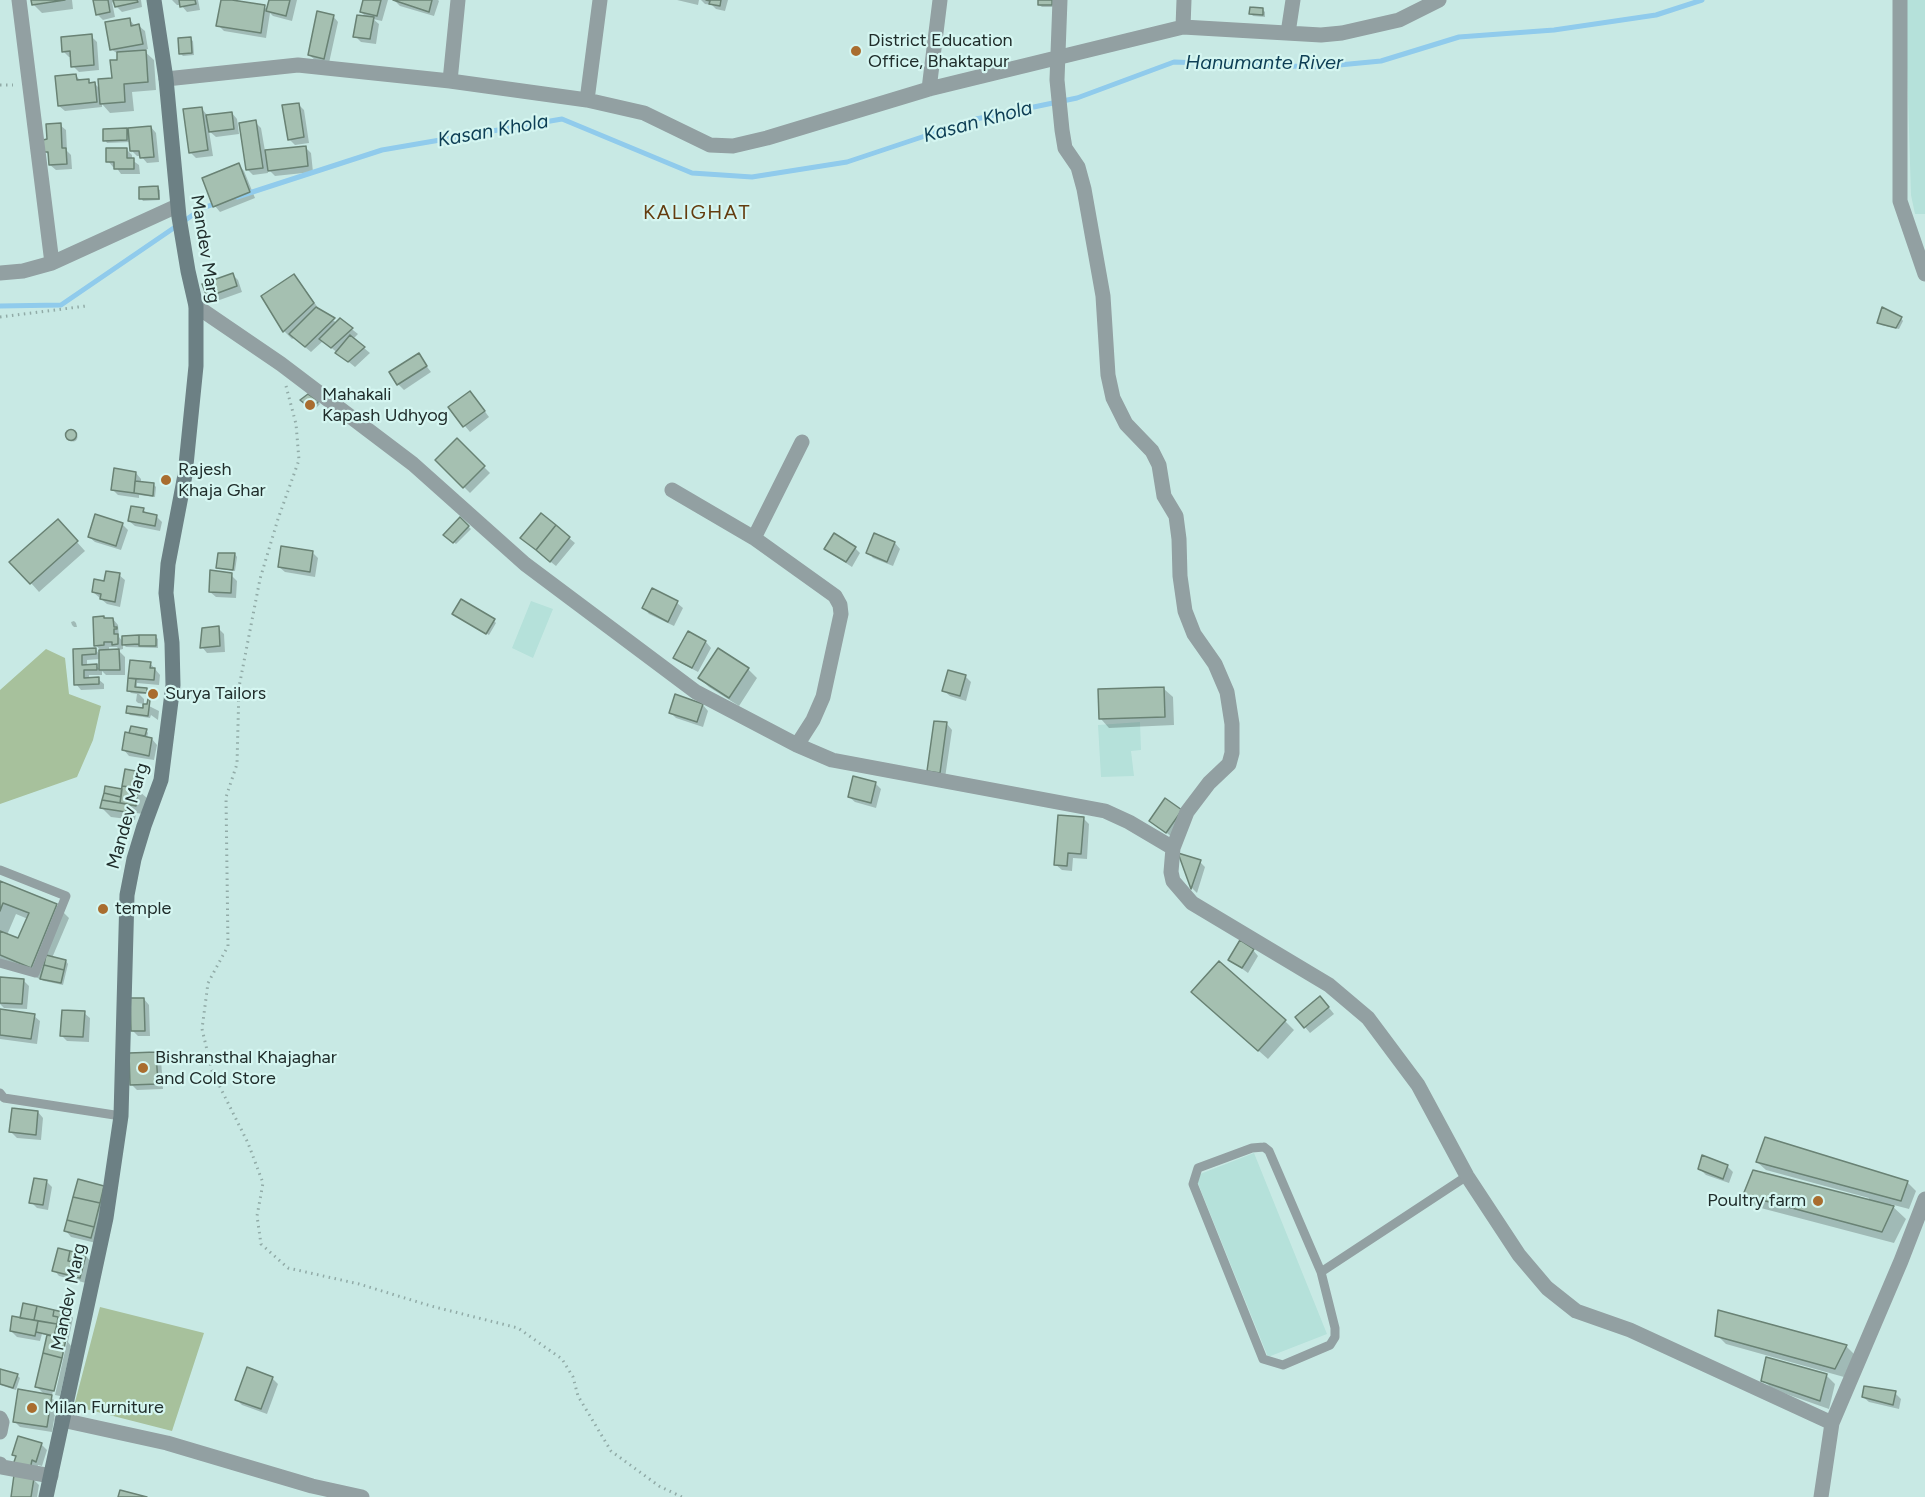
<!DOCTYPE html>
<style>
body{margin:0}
canvas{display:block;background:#c8e9e4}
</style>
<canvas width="1925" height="1497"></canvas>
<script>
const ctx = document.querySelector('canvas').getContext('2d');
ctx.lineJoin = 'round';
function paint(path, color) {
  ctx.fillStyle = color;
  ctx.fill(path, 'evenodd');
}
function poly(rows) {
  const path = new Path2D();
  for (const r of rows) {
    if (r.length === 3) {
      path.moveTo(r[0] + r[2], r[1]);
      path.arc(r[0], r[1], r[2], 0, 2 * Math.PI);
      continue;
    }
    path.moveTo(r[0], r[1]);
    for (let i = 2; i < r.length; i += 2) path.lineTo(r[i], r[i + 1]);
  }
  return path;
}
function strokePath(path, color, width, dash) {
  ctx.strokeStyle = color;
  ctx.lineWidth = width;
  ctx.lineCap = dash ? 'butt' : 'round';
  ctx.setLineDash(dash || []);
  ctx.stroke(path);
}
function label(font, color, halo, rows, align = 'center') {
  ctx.font = font + ' Figtree,sans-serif';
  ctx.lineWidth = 4.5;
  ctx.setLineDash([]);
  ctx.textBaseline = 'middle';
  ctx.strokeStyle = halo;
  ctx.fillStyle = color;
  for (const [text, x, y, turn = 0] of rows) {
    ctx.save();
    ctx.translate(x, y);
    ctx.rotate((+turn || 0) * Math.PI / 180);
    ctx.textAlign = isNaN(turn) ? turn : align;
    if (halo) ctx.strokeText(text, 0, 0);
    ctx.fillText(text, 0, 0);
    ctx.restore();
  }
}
const built = poly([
 [1905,0,1925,0,1925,214,1915,214,1911,195],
 [531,601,553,609,533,658,512,648],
 [1140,722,1141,750,1131,751,1134,776,1101,777,1098,725],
 [1254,1153,1327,1334,1268,1357,1195,1176]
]);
const green = poly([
 [46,649,65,658,69,694,101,706,93,740,77,777,0,804,0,690],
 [100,1307,204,1333,172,1431,74,1406]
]);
const shadow = poly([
 [32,0,72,0,73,9,42,13,33,4],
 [95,0,141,0,142,7,122,12,112,2,115,17,103,20,97,14],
 [172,0,198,0,200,10,187,12,181,5,177,5],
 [222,0,264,7,268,10,270,0,297,0,292,21,273,16,270,13,266,38,224,31,218,25],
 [364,0,388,0,382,21,373,19,379,24,376,44,361,42,355,36,367,18,361,12],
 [394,0,438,0,439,1,434,16,400,6],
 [677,0,699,0,698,5],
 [701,0,728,0,725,11,716,9,712,5,705,4],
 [1039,0,1054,0,1054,7,1042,7,1039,5],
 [1263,10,1265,12,1265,17,1253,16,1251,14],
 [333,16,338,22,329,63,315,60,309,55],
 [129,19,135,26,139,26,145,31,148,49,143,50,154,60,156,90,132,92,134,111,110,113,102,104,102,107,65,111,59,106,76,76,81,81,88,81,92,84,95,84,100,89,113,80,119,61,118,54,111,49],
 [91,36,97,42,99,70,79,72,73,66,72,57,69,57,63,51],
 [190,39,193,41,194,55,183,56,180,53],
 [298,104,304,110,309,143,295,145,289,139],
 [202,109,208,116,232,113,237,119,239,134,216,137,209,131,213,156,196,158,190,152],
 [255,122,261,128,265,151,305,147,311,153,313,172,275,176,267,168,268,173,253,175,248,170],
 [60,125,66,130,67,151,71,155,72,169,56,170,50,165,50,156,45,151,49,141],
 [151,127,156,133,159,162,147,163,141,156,137,156,132,151,132,160,139,165,140,174,121,174,116,167,113,167,108,161,126,149,132,155,131,142,107,143,105,140,126,129,130,133],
 [239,165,244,171,255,198,220,212,215,206],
 [157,188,160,190,160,200,143,201,141,198],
 [232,274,238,280,242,292,214,302,208,296],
 [294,276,302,285,321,312,337,323,340,320,358,334,353,339,370,353,355,367,323,341,311,352,294,338,292,339,284,331],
 [1901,318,1903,321,1899,329,1881,325,1879,322],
 [418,355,431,372,404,390,398,384],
 [475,398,489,417,470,432,450,408],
 [303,400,318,402,320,404,314,410],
 [73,437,4.5],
 [457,440,490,473,470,493,437,460],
 [136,473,141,479,141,483,154,485,156,487,155,497,139,495,139,498,118,495,112,489],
 [143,510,149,515,156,516,162,522,160,531,135,526,129,521],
 [460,519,471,529,456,544,445,535],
 [122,524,128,530,121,550,95,542,89,537],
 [66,530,85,551,39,592,31,583],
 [875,535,895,543,900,549,893,566,873,558,868,552],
 [569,538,575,543,556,566,528,544],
 [855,548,860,553,852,567,832,554,826,549],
 [312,552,318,558,315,577,285,572,279,567],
 [235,554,237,557,235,571,220,569,218,567],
 [119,575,125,580,120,607,107,604,93,592],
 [231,575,237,581,236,598,216,597,210,592],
 [677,603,683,608,674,626,649,614,644,608],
 [456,616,494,621,496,623,489,635],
 [113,619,118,625,119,637,123,642,155,636,158,639,158,648,126,647,123,644,123,649,119,650,117,647,109,647,109,651,119,651,125,657,125,675,106,675,102,671,102,675,89,675,89,679,98,679,104,684,104,689,81,690,76,684,75,650,96,650,100,655,100,650,96,645],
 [100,659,101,670,96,666,87,666,87,660],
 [74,621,76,623,77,627,74,627,72,625,71,622],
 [218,628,224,634,225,652,207,653,202,647],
 [689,633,706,642,711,648,698,672,681,663,675,658],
 [719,650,748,669,757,678,739,706,709,687,700,678],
 [150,663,160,675,159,685,137,683,137,689,147,689,149,692,149,694,139,694,144,699,144,704,138,703,136,701,137,694,131,693,129,691,129,678],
 [965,676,971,682,966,701,950,696,944,691],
 [1164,689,1173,697,1174,725,1109,728,1101,719],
 [703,705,708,711,703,727,676,718,670,712],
 [149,706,159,711,158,720,151,715,150,718,130,715,128,713,144,709],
 [947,724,952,730,945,778,934,776],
 [146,730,148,733,147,738,152,739,157,745,154,760,129,756,124,750,131,733],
 [140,773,143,776,140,792,147,798,144,814,136,813,135,820,111,817,102,808,123,791],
 [876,784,881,789,876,808,855,802,849,797],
 [1181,811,1172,837,1151,821],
 [1083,818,1089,824,1087,859,1073,858,1072,871,1062,870,1056,865],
 [1180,855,1200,862,1205,867,1197,893,1192,888],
 [0,882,56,905,69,918,52,958,66,961,68,964,63,985,44,981,0,961],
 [16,914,28,919,19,940,7,935],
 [1253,950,1258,956,1248,973,1230,960],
 [0,979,23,980,29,986,27,1009,4,1008,0,1004],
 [144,999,149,1005,150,1036,138,1036,132,1030],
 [1202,1001,1285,1021,1294,1030,1268,1059],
 [1326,1004,1334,1014,1310,1033,1305,1027],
 [0,1011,34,1016,40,1021,37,1044,0,1039],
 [84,1013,90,1018,89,1042,67,1041,62,1036],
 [156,1053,161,1059,163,1089,137,1090,132,1085],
 [38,1112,43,1118,41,1140,17,1138,11,1132],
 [1766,1139,1908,1183,1916,1191,1909,1209,1890,1204,1906,1219,1894,1243,1757,1207,1745,1195,1868,1201,1869,1198,1766,1170,1757,1162],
 [1727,1166,1733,1172,1729,1183,1706,1175,1700,1169],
 [46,1181,52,1187,48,1210,37,1208,31,1202],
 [103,1187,96,1243,71,1237,66,1231],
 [86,1256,91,1262,86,1283,59,1276,54,1270],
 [71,1315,73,1318,68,1342,71,1346,60,1396,55,1395,67,1342,64,1342,52,1395,49,1394,51,1398,57,1402,52,1432,20,1427,14,1421,45,1395,37,1387,49,1336,42,1334,40,1341,17,1337,11,1331,25,1320,22,1317],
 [1717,1335,1846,1346,1855,1355,1844,1377,1726,1344],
 [0,1370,17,1375,20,1378,16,1390,0,1385],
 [1826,1375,1835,1384,1829,1409,1772,1389,1763,1380],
 [272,1378,278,1384,267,1414,242,1405,237,1400],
 [1895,1393,1901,1399,1899,1409,1869,1402,1863,1397],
 [41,1444,47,1450,42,1466,38,1465,35,1475,14,1455],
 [33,1479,39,1485,37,1497,12,1497]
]);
const stream = poly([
 [237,197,382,150,562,119,692,173,752,177,847,162,976,119,1077,98,1174,62,1318,67,1381,61,1459,37,1554,30,1656,15,1702,0],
 [0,306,61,305,203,208,217,203]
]);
const building = poly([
 [31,0,65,0,32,5,31,0],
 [93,0,108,0,110,12,96,15,93,0],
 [113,0,137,0,138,2,115,7,113,0],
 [179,0,195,0,196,4,180,7,179,0],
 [221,0,232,0,265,5,261,33,216,26,221,0],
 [269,0,290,0,286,16,266,11,269,0],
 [363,0,381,0,377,16,360,12,363,0],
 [393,0,432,0,429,12,393,0],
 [706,0,721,0,720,6,709,4,710,1,706,0],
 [1038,0,1052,0,1052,5,1038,5,1038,0],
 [1250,7,1263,8,1263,15,1249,14,1250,7],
 [317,11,334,15,324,59,308,55,317,11],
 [357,15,374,17,370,39,353,37,357,15],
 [130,18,131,26,139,24,143,44,110,50,105,22,130,18],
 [92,34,94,65,71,67,70,51,62,52,61,37,92,34],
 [191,37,192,53,179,54,178,38,191,37],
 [146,50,148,82,124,84,125,102,100,104,98,79,112,78,110,60,117,60,117,52,146,50],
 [76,74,77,80,89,79,89,83,95,82,97,102,58,106,55,76,76,74],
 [299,103,304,137,288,140,282,105,299,103],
 [202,107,208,150,189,153,183,109,202,107],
 [232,112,234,129,209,132,206,115,232,112],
 [256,120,263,168,246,170,239,123,256,120],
 [61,123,62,148,66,148,67,164,49,165,48,152,43,152,43,140,47,139,46,124,61,123],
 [151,126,154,157,140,158,139,151,130,151,128,128,151,126],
 [127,128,127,140,103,141,103,129,127,128],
 [306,146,308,166,268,171,265,150,306,146],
 [106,148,127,148,127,158,134,158,134,169,114,169,114,162,106,162,106,148],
 [239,163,250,192,213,207,202,178,239,163],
 [158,186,159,199,139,199,139,187,158,186],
 [233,273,237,286,207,297,202,284,233,273],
 [294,274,314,303,283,332,261,296,294,274],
 [316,307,335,318,305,347,289,334,316,307],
 [1882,307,1902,317,1896,328,1877,323,1882,307],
 [340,318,353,328,331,348,319,339,340,318],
 [350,335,365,347,348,362,335,353,350,335],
 [419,353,427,366,397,385,389,372,419,353],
 [470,391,485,411,463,427,448,407,470,391],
 [308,394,319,401,311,409,300,400,308,394],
 [71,435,5.5],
 [457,438,485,466,463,488,435,460,457,438],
 [114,468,136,472,134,493,111,490,114,468],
 [135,481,154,483,153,496,134,493,135,481],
 [131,506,144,508,143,512,157,515,155,526,128,521,131,506],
 [541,513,556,525,536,550,520,538,541,513],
 [95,514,123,523,116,546,88,537,95,514],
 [460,517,469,526,453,543,443,535,460,517],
 [58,519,78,541,30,584,9,562,58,519],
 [556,525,570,537,550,562,536,550,556,525],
 [834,533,856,547,846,562,824,549,834,533],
 [874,533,895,542,887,562,866,553,874,533],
 [281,546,313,551,310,572,278,567,281,546],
 [218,553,235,553,233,570,216,568,218,553],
 [210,570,232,573,231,593,209,592,210,570],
 [106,571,120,573,115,602,100,599,101,594,92,592,94,579,104,581,106,571],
 [652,588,678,601,668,622,642,608,652,588],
 [461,599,495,619,486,634,452,614,461,599],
 [104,616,104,618,113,618,114,627,117,627,117,629,114,629,114,634,118,634,118,644,112,645,112,642,104,642,104,645,94,646,93,617,104,616],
 [219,626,220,646,200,648,202,628,219,626],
 [688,631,706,641,692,668,673,658,688,631],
 [139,635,156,635,156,646,139,646,139,635],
 [139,635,139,644,122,645,122,636,139,635],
 [96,648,96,654,82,655,82,665,97,664,97,670,84,670,84,678,99,677,99,684,74,685,73,649,96,648],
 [718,648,749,668,729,698,698,678,718,648],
 [119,649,120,670,99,670,99,650,119,649],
 [130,660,151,662,150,668,155,668,154,680,128,678,130,660],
 [948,670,966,675,960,696,942,691,948,670],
 [128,678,136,679,135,687,147,688,147,693,127,691,128,678],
 [1164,687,1165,717,1099,719,1098,689,1164,687],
 [675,694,703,704,697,722,669,713,675,694],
 [148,699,150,700,148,716,126,713,127,706,143,708,143,704,147,704,148,699],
 [934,721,947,722,940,773,927,771,934,721],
 [131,726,147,729,145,736,129,733,131,726],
 [125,732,152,738,149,756,122,750,125,732],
 [125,769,141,772,138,788,122,786,125,769],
 [853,776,876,782,871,803,848,797,853,776],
 [105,786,122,789,121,797,104,793,105,786],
 [122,786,138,788,136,806,120,803,122,786],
 [104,793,121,797,120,803,102,800,104,793],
 [1165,798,1182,810,1166,833,1149,821,1165,798],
 [102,800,127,804,126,812,100,808,102,800],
 [1058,815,1084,817,1081,854,1068,853,1067,866,1054,865,1058,815],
 [1178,853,1201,860,1191,889,1178,853],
 [0,881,57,904,31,968,0,955,0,931,18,938,29,913,3,903,0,911,0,881],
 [1240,940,1254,949,1242,968,1228,960,1240,940],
 [46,955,66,960,64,970,44,965,46,955],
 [1219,961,1286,1020,1258,1051,1191,992,1219,961],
 [44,965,64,970,61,983,40,979,44,965],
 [0,977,24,979,22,1004,0,1003,0,977],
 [1320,996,1329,1007,1304,1028,1295,1017,1320,996],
 [130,998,144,998,145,1031,131,1031,130,998],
 [0,1009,35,1014,31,1039,0,1035,0,1009],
 [62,1010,85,1011,83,1037,60,1036,62,1010],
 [156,1052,158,1084,130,1085,129,1053,156,1052],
 [12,1108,38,1111,36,1135,9,1132,12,1108],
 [1765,1137,1908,1181,1901,1201,1756,1162,1765,1137],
 [1702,1155,1728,1165,1723,1179,1698,1169,1702,1155],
 [1753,1170,1894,1206,1882,1232,1743,1195,1753,1170],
 [34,1178,47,1180,43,1205,29,1203,34,1178],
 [78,1179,104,1186,100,1203,73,1197,78,1179],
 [73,1197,100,1203,94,1227,67,1220,73,1197],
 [67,1220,94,1227,91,1238,64,1231,67,1220],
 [58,1248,70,1251,68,1261,75,1262,78,1253,86,1255,80,1278,52,1271,58,1248],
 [70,1251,78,1253,75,1262,68,1261,70,1251],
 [23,1303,37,1306,34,1320,20,1318,23,1303],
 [37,1306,54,1310,53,1316,58,1317,57,1324,34,1320,37,1306],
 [54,1310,71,1314,69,1327,57,1324,58,1317,53,1316,54,1310],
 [1718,1310,1847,1345,1835,1369,1715,1336,1718,1310],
 [12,1316,38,1321,35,1336,10,1331,12,1316],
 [38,1321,57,1324,54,1336,36,1332,38,1321],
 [57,1324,69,1327,66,1339,54,1336,57,1324],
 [47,1335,66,1339,62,1358,43,1353,47,1335],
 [43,1353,62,1358,54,1391,35,1387,43,1353],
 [1766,1357,1827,1374,1820,1401,1761,1381,1766,1357],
 [247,1367,273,1377,261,1409,235,1400,247,1367],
 [0,1369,18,1374,13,1388,0,1384,0,1369],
 [1864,1386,1896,1391,1893,1405,1862,1397,1864,1386],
 [18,1389,52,1395,47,1427,13,1422,18,1389],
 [18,1436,42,1443,36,1462,32,1460,30,1470,13,1465,16,1456,12,1455,18,1436],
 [14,1475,34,1478,31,1497,11,1497,14,1475],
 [120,1490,147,1497,118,1497,120,1490]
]);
const path = poly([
 [0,85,13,85],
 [0,317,86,306],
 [286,386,296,424,299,460,278,519,260,579,239,687,237,764,226,797,228,946,208,983,202,1029,212,1071,248,1143,263,1183,257,1216,261,1244,288,1268,359,1284,431,1306,518,1328,562,1359,573,1377,578,1396,611,1451,659,1486,682,1497]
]);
const lane = poly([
 [0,870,66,896,35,973,0,963],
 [0,1093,4,1098,121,1116],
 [1264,1147,1269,1151,1321,1272,1335,1328,1335,1337,1330,1345,1283,1365,1263,1359,1193,1184,1198,1168,1252,1148,1264,1147],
 [1321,1272,1467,1176]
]);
const street = poly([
 [19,0,52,263],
 [1060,0,1057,80,1062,130,1065,148,1078,167,1084,189,1103,296,1108,375,1113,398,1126,424,1152,451,1159,465,1164,496,1176,516,1179,539,1180,576,1185,611,1194,634,1215,664,1227,692,1232,724,1232,753,1229,764,1209,783,1187,812,1173,848],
 [1900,0,1900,201,1925,274],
 [1183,27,1184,0],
 [1288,33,1293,0],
 [166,79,298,65,450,81,587,100,644,113,710,145,733,146,767,138,929,89,1183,27,1321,35,1342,33,1399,20,1439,0],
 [450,81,458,0],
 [929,89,940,0],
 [587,100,600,0],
 [0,273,23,271,52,263,177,206],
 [196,306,281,364,413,464,525,564,696,692,797,745,832,760,1105,811,1129,822,1173,848,1171,872,1173,881,1192,903,1329,985,1368,1018,1418,1085,1467,1176,1519,1255,1547,1288,1576,1311,1630,1330,1832,1423],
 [672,490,754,538,835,596,840,605,841,614,823,697,813,720,797,745],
 [754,538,802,442],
 [0,1418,2,1422,0,1432],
 [62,1420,167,1443,312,1486,362,1497],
 [0,1464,2,1467,51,1476],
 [1821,1497,1832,1423,1901,1261,1925,1199]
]);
const secondary = poly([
 [46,1497,106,1218,121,1116,127,895,134,859,144,826,161,780,173,685,172,643,166,593,168,564,185,475,196,366,196,306,188,271,179,217,166,79,154,0]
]);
const markers = [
 [856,51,6,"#a96d2f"],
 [310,405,6,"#a96d2f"],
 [166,480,6,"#a96d2f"],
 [153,694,6,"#a96d2f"],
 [103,909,6,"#a96d2f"],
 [143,1068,6,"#a96d2f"],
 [1818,1201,6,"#a96d2f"],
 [32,1408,6,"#a96d2f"]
];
const poiNames = [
 ["District Education",868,41],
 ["Office, Bhaktapur",868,62],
 ["Mahakali",322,395],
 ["Kapash Udhyog",322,416],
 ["Rajesh",178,470],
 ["Khaja Ghar",178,491],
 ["Surya Tailors",165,694],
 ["temple",115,909],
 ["Bishransthal Khajaghar",155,1058],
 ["and Cold Store",155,1079],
 ["Poultry farm",1806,1201,"right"],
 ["Milan Furniture",44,1408]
];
const streetNames = [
 ["Mandev Marg",205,249,81],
 ["Mandev Marg",128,816,-74],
 ["Mandev Marg",69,1297,-78]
];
const waterNames = [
 ["Hanumante River",1264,63],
 ["Kasan Khola",978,122,-15],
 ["Kasan Khola",493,131,-10]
];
const neighbourhoodNames = [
 ["KALIGHAT",697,213]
];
paint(built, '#b5e1da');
paint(green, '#a7c19c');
paint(shadow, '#0003');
strokePath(stream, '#90cbec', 5);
paint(building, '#a5c0b1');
strokePath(building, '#698274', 1.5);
strokePath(path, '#91aba7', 3, [1.5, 4.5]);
strokePath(lane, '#92a0a2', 9);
strokePath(street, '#92a0a2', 15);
strokePath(secondary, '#6c8084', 15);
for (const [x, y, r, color] of markers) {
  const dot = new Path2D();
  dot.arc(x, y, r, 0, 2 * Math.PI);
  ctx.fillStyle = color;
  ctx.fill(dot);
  strokePath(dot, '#d5f6f1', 2);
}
label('18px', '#202d2b', '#d5f6f1', poiNames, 'left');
label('18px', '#202d2b', '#d5f6f1', streetNames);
label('italic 20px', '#0d3e55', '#d5f6f1', waterNames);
ctx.letterSpacing = '1.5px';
label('20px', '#643c0f', '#d5f6f1', neighbourhoodNames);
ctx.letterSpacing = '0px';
</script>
